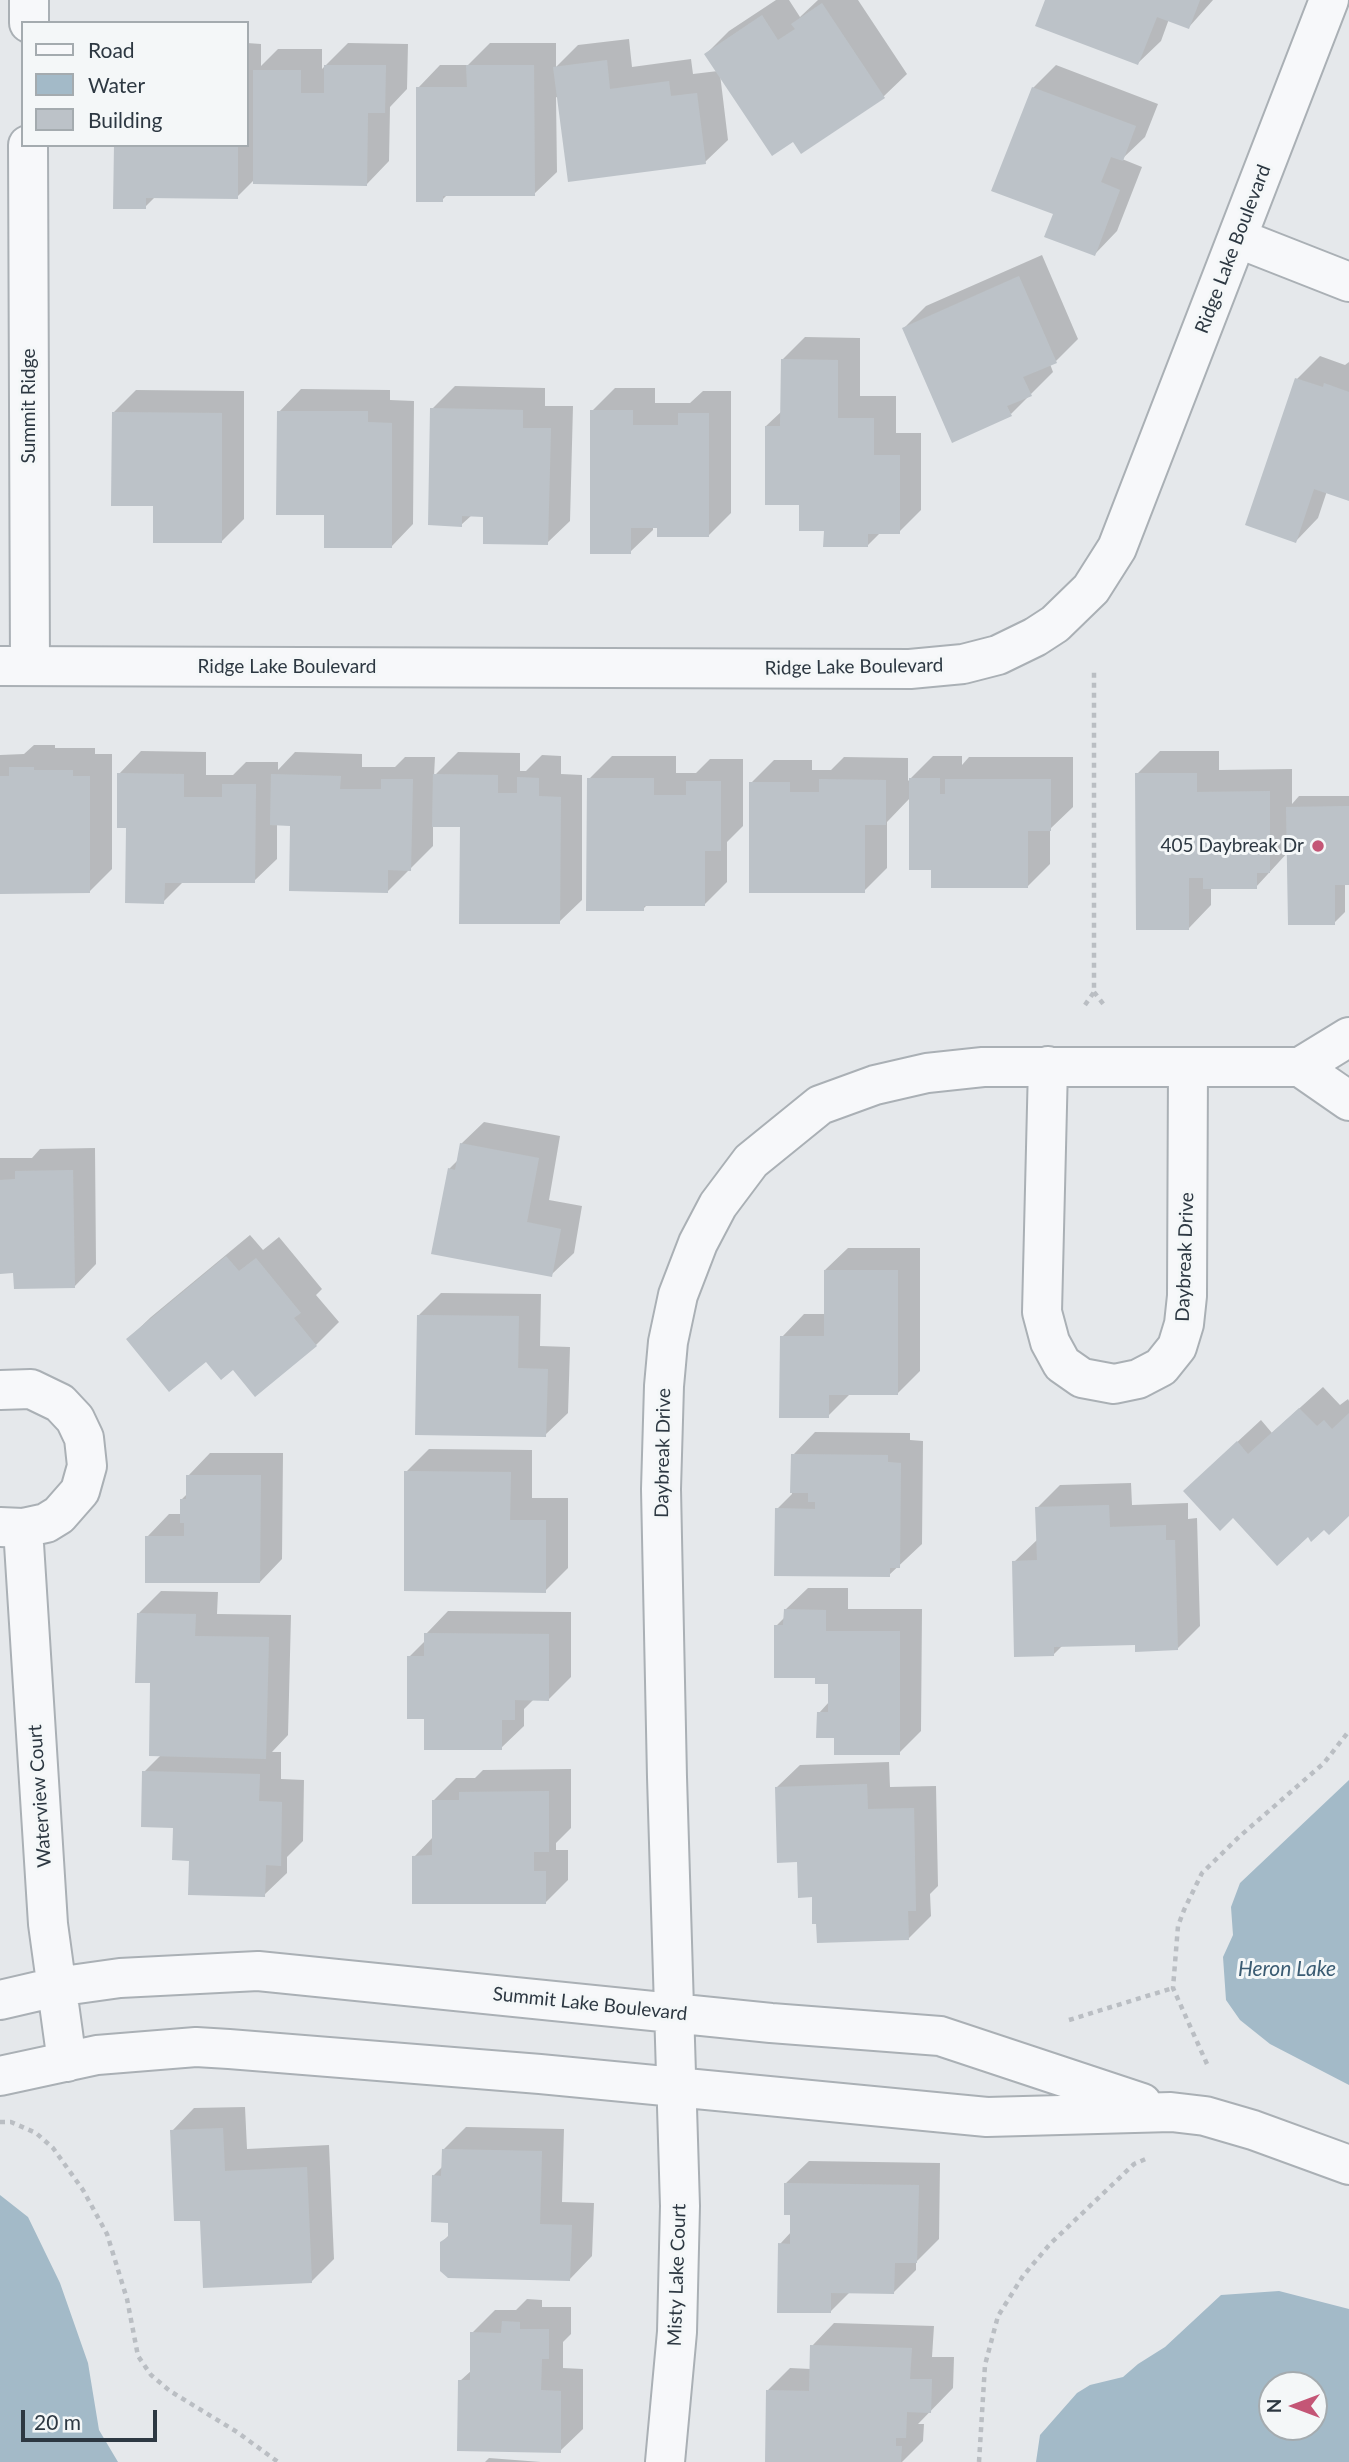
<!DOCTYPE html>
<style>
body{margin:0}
#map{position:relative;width:1349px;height:2462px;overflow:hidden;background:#e5e8eb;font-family:Lato,sans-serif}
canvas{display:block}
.legend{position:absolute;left:21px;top:21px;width:228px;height:126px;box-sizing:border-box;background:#f4f7f8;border:2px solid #a4abaf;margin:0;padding:9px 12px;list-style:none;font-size:21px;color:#2d3842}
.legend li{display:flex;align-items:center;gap:14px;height:35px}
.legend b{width:35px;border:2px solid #a4abaf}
.north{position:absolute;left:1258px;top:2371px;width:70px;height:70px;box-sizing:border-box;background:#f4f7f8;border:2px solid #a4abaf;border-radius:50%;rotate:270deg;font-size:19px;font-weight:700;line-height:28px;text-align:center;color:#2d3842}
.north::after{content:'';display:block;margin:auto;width:24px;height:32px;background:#c45676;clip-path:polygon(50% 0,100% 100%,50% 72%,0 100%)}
.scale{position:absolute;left:21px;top:2410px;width:136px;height:32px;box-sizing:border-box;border:4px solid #2d3842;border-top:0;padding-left:9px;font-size:21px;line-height:24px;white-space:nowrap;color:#2d3842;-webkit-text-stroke:5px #f4f7f8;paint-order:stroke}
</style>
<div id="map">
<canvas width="1349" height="2462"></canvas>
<ul class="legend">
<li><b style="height:9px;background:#f7f8fa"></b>Road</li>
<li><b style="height:19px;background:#a3bac8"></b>Water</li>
<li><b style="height:19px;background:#bcc2c8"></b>Building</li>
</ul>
<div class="north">N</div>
<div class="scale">20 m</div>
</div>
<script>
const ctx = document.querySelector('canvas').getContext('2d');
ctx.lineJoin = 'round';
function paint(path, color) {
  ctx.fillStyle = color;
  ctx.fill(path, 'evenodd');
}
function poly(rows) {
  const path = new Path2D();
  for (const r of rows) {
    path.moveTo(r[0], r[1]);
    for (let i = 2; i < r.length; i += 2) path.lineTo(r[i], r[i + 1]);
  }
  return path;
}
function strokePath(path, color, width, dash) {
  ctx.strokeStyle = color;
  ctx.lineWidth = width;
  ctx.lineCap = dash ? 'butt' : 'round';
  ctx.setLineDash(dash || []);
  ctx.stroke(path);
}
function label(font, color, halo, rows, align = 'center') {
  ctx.font = font + ' Lato,sans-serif';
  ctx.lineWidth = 6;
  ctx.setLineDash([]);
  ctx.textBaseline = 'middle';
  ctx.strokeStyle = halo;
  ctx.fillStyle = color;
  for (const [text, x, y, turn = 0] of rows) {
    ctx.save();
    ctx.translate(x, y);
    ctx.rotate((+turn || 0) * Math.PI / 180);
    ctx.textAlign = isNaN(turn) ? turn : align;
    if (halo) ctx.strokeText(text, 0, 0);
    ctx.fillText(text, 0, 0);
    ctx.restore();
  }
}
const water = poly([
 [1349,1780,1349,2085,1270,2044,1240,2020,1226,2000,1223,1957,1233,1935,1231,1907,1240,1883],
 [0,2195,28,2217,60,2283,88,2363,99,2430,118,2462,0,2462],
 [1279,2291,1349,2309,1349,2462,1036,2462,1040,2435,1077,2393,1090,2385,1123,2377,1138,2364,1165,2347,1221,2295],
 [1314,2385,1314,2427,1272,2427,1272,2385]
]);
const shadow = poly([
 [776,0,789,0,800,17,818,0,858,0,907,74,884,96,802,151,794,140,720,74,728,140,705,162,556,97,557,172,534,194,448,194,442,200,418,88,440,65,468,65,490,43,556,43,556,67,578,45,629,39,632,67,691,59,693,74,718,71,706,54,729,31],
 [1047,0,1213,0,1189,27,1169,19,1161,41,1138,63],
 [247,43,261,44,261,66,278,49,322,49,322,69,348,43,408,44,407,89,390,107,389,161,367,184,254,180,237,197,156,196,145,207,116,145,247,145],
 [1056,65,1158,104,1145,137,1122,159,1142,167,1117,231,1095,254,1055,213,1033,88],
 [1042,255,1078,339,1056,361,1050,364,1053,372,1011,414,904,328,926,306],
 [805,337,860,338,860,396,896,396,896,433,921,433,921,510,899,532,881,532,868,545,826,529,800,503,766,426,782,411,782,360],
 [1320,356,1345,365,1349,362,1349,499,1327,491,1318,518,1296,541,1297,379],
 [455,386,545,388,545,406,573,406,570,521,547,543,484,515,472,515,461,525,432,409],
 [615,388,655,388,655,403,690,403,703,391,731,391,731,513,709,535,653,526,653,530,630,552,592,411],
 [301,389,390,390,390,400,414,401,413,524,391,547,326,514,279,412],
 [136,390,244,391,244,519,221,542,155,504,113,413],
 [34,745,55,745,55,748,95,748,95,754,112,754,112,869,90,891,0,893,0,755,24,754],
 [141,751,206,752,206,775,233,775,246,762,278,762,278,770,295,752,362,754,362,767,395,767,405,757,435,757,434,776,458,752,520,753,520,771,526,771,542,755,561,756,561,774,582,775,582,900,559,922,462,825,433,825,433,846,388,891,292,824,277,824,277,859,254,881,184,881,163,902,128,826,119,774],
 [1160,751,1219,751,1219,770,1292,769,1292,804,1299,796,1349,796,1349,883,1345,883,1345,912,1334,923,1289,851,1256,887,1211,888,1211,905,1189,928,1137,774],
 [612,756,676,756,676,773,696,773,710,759,743,759,743,826,727,842,727,882,705,904,648,904,643,909,589,779],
 [933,756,962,756,962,765,969,757,1073,757,1073,807,1050,829,1050,864,1028,886,933,868,910,798,887,822,887,868,864,891,751,783,774,760,812,760,812,770,831,770,844,757,908,758,908,781],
 [484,1122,560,1136,549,1200,582,1206,574,1253,551,1275,449,1169,459,1159,461,1144],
 [95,1148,96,1264,74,1287,15,1272,0,1272,0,1158,32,1158,40,1149],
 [250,1235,263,1250,279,1237,322,1289,316,1295,339,1322,316,1345,233,1367,128,1339,151,1317],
 [848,1248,920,1248,920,1371,897,1394,851,1393,828,1416,782,1337,804,1314,825,1314,825,1270],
 [441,1293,541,1294,540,1346,570,1347,568,1413,545,1435,418,1316],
 [1323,1387,1340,1405,1348,1399,1349,1401,1349,1514,1208,1469,1261,1420,1272,1433],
 [815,1432,910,1433,910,1440,923,1441,922,1544,889,1575,777,1509,792,1494,793,1455],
 [429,1449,532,1450,532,1498,568,1498,568,1568,545,1591,406,1472],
 [210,1453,283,1453,282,1559,260,1582,147,1537,169,1514,182,1514,182,1499,188,1493,188,1476],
 [1131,1483,1132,1505,1188,1503,1188,1519,1197,1518,1200,1626,1177,1649,1136,1643,1063,1645,1054,1654,1014,1562,1038,1539,1037,1508,1060,1485],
 [808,1588,848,1588,848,1609,922,1609,921,1731,899,1753,836,1736,819,1713,829,1702,829,1682,816,1677,776,1626,785,1617,785,1610],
 [161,1591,218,1592,217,1614,291,1615,288,1735,272,1752,281,1752,281,1779,304,1780,303,1841,287,1857,287,1873,264,1895,191,1859,144,1772,161,1755,152,1682,138,1614],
 [448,1611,571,1612,571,1677,549,1699,534,1699,524,1709,524,1726,501,1748,426,1717,409,1657,426,1640,426,1634],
 [889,1762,890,1787,936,1786,938,1886,930,1894,931,1916,908,1939,813,1895,799,1860,777,1787,800,1765],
 [571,1769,571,1828,556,1843,556,1850,568,1850,568,1880,545,1903,414,1857,433,1837,433,1801,456,1778,475,1778,483,1770],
 [245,2107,247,2149,329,2145,334,2259,311,2282,201,2219,172,2131,194,2108],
 [466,2127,564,2129,562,2202,594,2203,592,2256,570,2279,442,2242,449,2235,449,2221,433,2176,443,2166,443,2150],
 [809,2161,940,2163,939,2239,916,2262,916,2270,894,2292,851,2291,831,2311,780,2244,792,2231,786,2183],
 [527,2299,542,2300,542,2307,571,2307,571,2334,563,2342,563,2368,583,2369,583,2429,560,2451,460,2381,472,2370,472,2333,495,2310,516,2310],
 [834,2323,934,2326,932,2357,954,2357,953,2388,918,2424,924,2424,923,2441,902,2462,830,2462,768,2390,790,2368,811,2369,812,2346],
 [489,2458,541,2462,485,2462]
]);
const building = poly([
 [1045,0,1200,0,1189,29,1157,17,1138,65,1035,26],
 [822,3,885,98,801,154,793,142,772,156,704,54,762,15,778,40,795,29,791,24],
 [607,60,610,89,669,81,671,96,697,93,706,164,568,182,553,67],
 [324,65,386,65,385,113,368,113,367,186,253,184,253,70,301,70,301,93,324,93],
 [466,65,534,65,535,196,443,196,443,202,416,202,416,87,467,87],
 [1032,87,1136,126,1123,161,1111,157,1101,182,1120,190,1095,256,1044,237,1053,214,991,191],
 [114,145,238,145,238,199,146,198,146,209,113,209],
 [1019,276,1057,363,1023,377,1032,396,1007,406,1012,416,952,443,902,328],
 [781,359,838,360,838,418,874,418,874,455,900,455,900,534,868,534,868,547,823,547,824,531,799,531,799,505,765,505,765,426,780,426],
 [1295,378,1323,387,1324,383,1349,392,1349,501,1314,489,1296,543,1245,525],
 [430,408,523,410,523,428,551,428,548,545,483,544,483,517,462,516,462,527,428,525],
 [590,410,633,410,633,425,678,425,678,413,709,413,709,537,657,537,657,528,631,528,631,554,590,554],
 [277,411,368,411,368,422,392,423,392,548,324,548,324,515,276,515],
 [112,412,222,413,222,543,153,543,153,506,111,506],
 [9,767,34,767,34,770,73,770,73,776,90,776,90,893,0,894,0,776,9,776],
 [117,773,184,774,184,797,222,797,222,784,256,784,255,883,165,883,164,904,125,903,126,828,117,828],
 [1135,773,1197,773,1197,792,1270,791,1270,873,1257,873,1257,889,1203,889,1203,878,1189,878,1189,930,1136,930],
 [271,774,341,776,340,789,381,789,381,779,413,779,411,871,388,870,388,893,289,891,290,826,270,825],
 [433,774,498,775,498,793,517,793,517,777,539,778,539,796,561,797,560,924,459,924,460,827,432,827],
 [587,778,654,778,654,795,686,795,686,781,721,781,721,851,705,851,705,906,644,906,644,911,586,911],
 [909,778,940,778,940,794,945,794,945,779,1051,779,1051,831,1028,831,1028,888,931,888,931,870,909,870],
 [819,779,886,780,886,825,865,825,865,893,749,893,749,782,790,782,790,792,819,792],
 [1349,806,1349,885,1335,885,1335,925,1288,925,1286,807],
 [460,1143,539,1158,527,1222,561,1229,552,1277,431,1254,448,1168,455,1170],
 [73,1170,75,1288,14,1289,13,1273,0,1274,0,1180,15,1179,15,1171],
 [226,1256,239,1271,256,1258,301,1313,294,1318,317,1346,255,1397,233,1370,221,1380,206,1362,169,1392,126,1339],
 [824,1270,898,1270,898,1395,829,1395,829,1418,779,1418,780,1336,824,1336],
 [417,1315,519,1316,518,1368,548,1369,546,1437,415,1435],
 [1299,1408,1317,1426,1324,1420,1332,1429,1349,1413,1349,1516,1329,1535,1324,1530,1311,1542,1308,1537,1277,1566,1233,1518,1220,1531,1183,1491,1237,1441,1248,1454],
 [791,1454,888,1455,888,1462,901,1463,900,1568,890,1568,890,1577,774,1576,775,1508,815,1509,815,1502,808,1502,808,1493,790,1493],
 [404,1471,511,1472,510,1520,546,1520,546,1593,404,1591],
 [186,1475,261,1475,260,1583,145,1583,145,1536,184,1536,184,1523,180,1523,180,1499,186,1499],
 [1109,1505,1110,1527,1166,1525,1166,1540,1175,1540,1178,1650,1135,1652,1135,1645,1054,1647,1054,1656,1014,1657,1012,1561,1037,1560,1035,1507],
 [784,1609,826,1610,826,1631,900,1631,900,1755,834,1755,834,1738,816,1738,817,1712,828,1712,828,1684,815,1684,815,1678,774,1678,774,1625,783,1625],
 [137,1613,196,1614,195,1636,269,1637,266,1759,149,1756,150,1683,135,1683],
 [424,1633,549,1634,549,1701,515,1700,515,1720,502,1720,502,1750,424,1750,424,1719,407,1719,407,1656,424,1656],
 [142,1771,260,1774,259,1801,282,1802,281,1866,266,1865,265,1897,188,1895,189,1861,172,1860,173,1828,141,1827],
 [867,1784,868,1809,914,1808,916,1911,908,1911,909,1940,817,1943,816,1924,812,1924,812,1897,798,1898,797,1862,777,1863,775,1787],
 [549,1791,549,1852,534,1852,534,1871,546,1871,546,1904,412,1904,412,1856,432,1855,432,1800,459,1800,459,1792],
 [223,2128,225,2171,307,2167,312,2283,203,2288,200,2221,174,2221,170,2130],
 [442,2149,542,2151,540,2224,572,2225,570,2281,448,2278,440,2271,440,2242,448,2237,448,2223,431,2222,432,2175,441,2176],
 [784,2183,919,2185,917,2263,895,2263,894,2294,831,2293,831,2313,777,2313,778,2243,790,2244,790,2215,784,2215],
 [502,2321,520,2322,520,2329,549,2329,549,2359,542,2359,541,2390,561,2391,561,2453,457,2451,458,2380,470,2380,470,2332,501,2333],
 [810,2345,912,2348,910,2379,932,2379,931,2413,907,2412,906,2438,896,2438,896,2446,902,2446,901,2462,765,2462,766,2390,809,2391]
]);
const path = poly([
 [1094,992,1104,1005],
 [1085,1005,1094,992,1094,671],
 [1069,2020,1173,1988],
 [1207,2064,1173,1988,1178,1926,1184,1910,1202,1873,1240,1836,1324,1763,1349,1731],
 [0,2122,11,2122,36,2133,53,2148,83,2190,107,2234,127,2299,138,2356,151,2375,170,2391,237,2432,278,2462],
 [979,2462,985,2365,998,2316,1023,2276,1050,2244,1134,2164,1148,2158]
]);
const street = poly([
 [29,23,29,0],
 [28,145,30,666],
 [1237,238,1349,282],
 [0,666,910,669,963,664,998,655,1035,637,1055,624,1091,589,1117,548,1329,0],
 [1048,1066,1042,1312,1050,1342,1062,1364,1082,1378,1114,1384,1138,1379,1161,1367,1177,1347,1184,1324,1187,1296,1188,1067],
 [1300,1067,1349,1101],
 [0,1390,31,1389,60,1403,75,1419,84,1438,87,1466,80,1491,59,1515,46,1523,23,1528,0,1527],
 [23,1528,48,1924,67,2062],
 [0,2000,56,1987,120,1978,258,1971,771,2023,940,2036,1142,2103],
 [0,2076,97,2055,196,2047,229,2049,540,2074,987,2117,1171,2112,1205,2116,1253,2130,1349,2165],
 [665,2462,677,2332,680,2206,667,1777,661,1489,664,1386,668,1342,678,1295,698,1243,718,1205,751,1161,820,1105,875,1085,927,1073,983,1067,1300,1067,1349,1037]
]);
const markers = [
 [1318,846,7,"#c45676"]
];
const streetNames = [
 ["Ridge Lake Boulevard",1233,249,-69],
 ["Summit Ridge",29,406,-90],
 ["Ridge Lake Boulevard",287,667],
 ["Ridge Lake Boulevard",854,667,-1],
 ["Daybreak Drive",1185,1257,-88],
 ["Daybreak Drive",663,1453,-89],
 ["Waterview Court",40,1796,-94],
 ["Summit Lake Boulevard",590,2004,6],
 ["Misty Lake Court",677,2275,-88]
];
const poiNames = [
 ["405 Daybreak Dr",1304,846]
];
const waterNames = [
 ["Heron Lake",1287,1969]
];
paint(water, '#a3bac8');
paint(shadow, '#0003');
paint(building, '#bcc2c8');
strokePath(street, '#aab0b5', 42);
strokePath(path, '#babec3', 4.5, [5, 5]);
strokePath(street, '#f7f8fa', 38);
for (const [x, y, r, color] of markers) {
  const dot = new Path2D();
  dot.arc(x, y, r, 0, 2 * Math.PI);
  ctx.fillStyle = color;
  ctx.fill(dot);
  strokePath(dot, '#f4f7f8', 2.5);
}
label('19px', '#2d3842', '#f4f7f8', streetNames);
label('19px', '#2d3842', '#f4f7f8', poiNames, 'right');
label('italic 21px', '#3b5c73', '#f4f7f8', waterNames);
</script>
